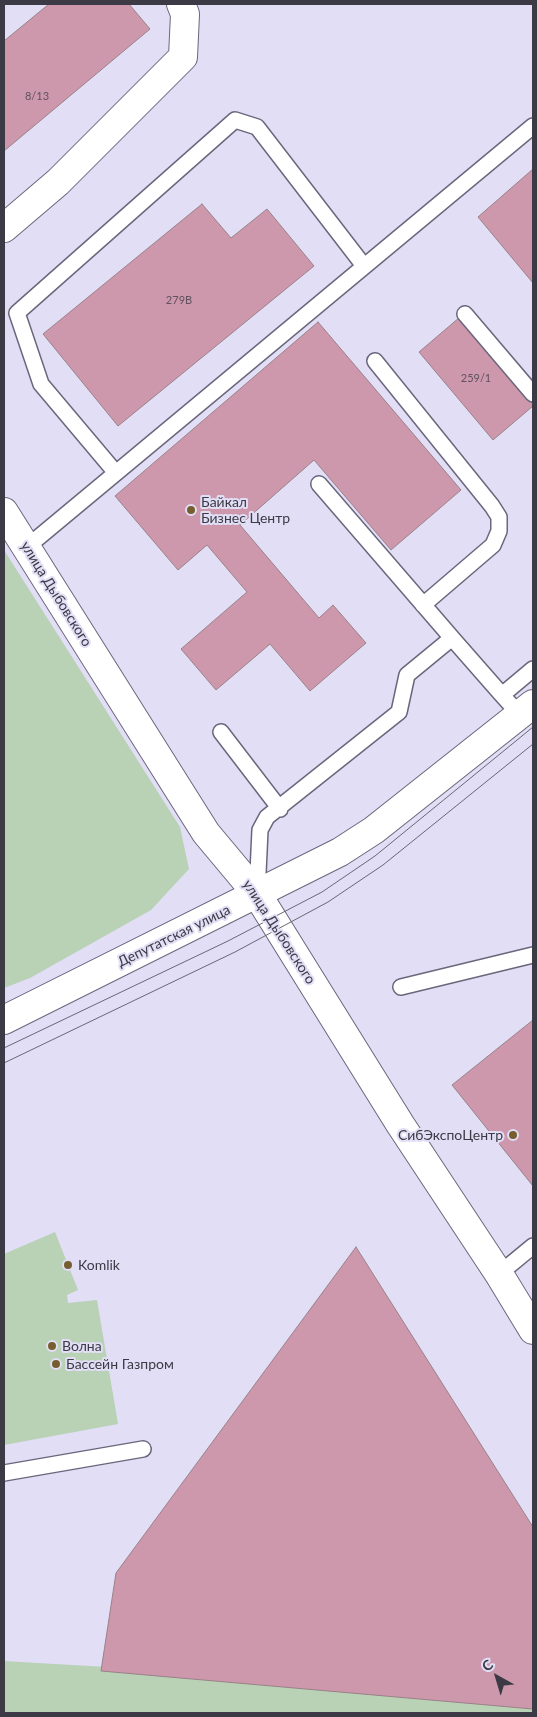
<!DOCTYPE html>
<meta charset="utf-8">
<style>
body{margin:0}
#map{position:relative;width:537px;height:1717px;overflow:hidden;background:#e1def6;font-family:Lato,sans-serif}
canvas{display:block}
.frame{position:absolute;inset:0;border:5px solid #3c3a44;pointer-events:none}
.north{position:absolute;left:472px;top:1652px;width:50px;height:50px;-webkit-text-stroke:4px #e1def6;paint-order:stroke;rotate:321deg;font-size:14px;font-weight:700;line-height:20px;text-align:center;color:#3c3a44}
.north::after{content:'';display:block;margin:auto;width:18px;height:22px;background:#3c3a44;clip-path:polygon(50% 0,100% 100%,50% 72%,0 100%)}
</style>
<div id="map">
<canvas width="537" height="1717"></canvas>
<div class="frame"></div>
<div class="north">С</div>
</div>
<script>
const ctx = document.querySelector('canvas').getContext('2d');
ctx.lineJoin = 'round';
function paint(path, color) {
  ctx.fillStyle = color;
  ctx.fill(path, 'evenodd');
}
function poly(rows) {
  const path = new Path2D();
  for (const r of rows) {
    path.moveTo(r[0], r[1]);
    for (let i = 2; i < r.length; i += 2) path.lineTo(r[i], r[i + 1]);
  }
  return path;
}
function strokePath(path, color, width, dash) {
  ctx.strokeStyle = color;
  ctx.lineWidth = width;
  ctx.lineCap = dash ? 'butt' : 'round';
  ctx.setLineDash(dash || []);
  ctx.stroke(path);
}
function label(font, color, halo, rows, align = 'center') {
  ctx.font = font + ' Lato,sans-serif';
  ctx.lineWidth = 4;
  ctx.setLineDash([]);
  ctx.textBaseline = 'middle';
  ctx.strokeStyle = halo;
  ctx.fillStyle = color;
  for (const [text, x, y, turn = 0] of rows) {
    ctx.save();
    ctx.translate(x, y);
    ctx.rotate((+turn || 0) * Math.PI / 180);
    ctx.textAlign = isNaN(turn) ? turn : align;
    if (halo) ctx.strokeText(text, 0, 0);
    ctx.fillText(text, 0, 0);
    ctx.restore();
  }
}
const green = poly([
 [4,550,180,827,189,869,151,910,30,978,4,988],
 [55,1232,78,1290,67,1295,68,1303,97,1300,118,1424,4,1445,4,1254],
 [4,1661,533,1692,533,1713,4,1713]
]);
const building = poly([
 [49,4,129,4,150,29,4,151,4,41,49,4],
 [533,169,533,283,478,217,533,169],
 [202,204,231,238,267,209,314,266,118,426,43,334,202,204],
 [460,317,533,404,533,406,493,440,419,352,460,317],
 [318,322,461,490,391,550,314,460,240,525,319,618,333,605,366,643,310,691,270,644,216,690,181,649,247,592,207,545,178,570,115,496,318,322],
 [533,1020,533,1186,452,1085,533,1020],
 [356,1247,533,1527,533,1709,101,1671,116,1573,356,1247]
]);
const lane = poly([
 [465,314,533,394],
 [375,361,492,506,499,517,499,531,493,545,423,605],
 [116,473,41,384,17,313,235,120,257,127,364,266],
 [27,547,533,126],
 [452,638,502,695],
 [520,715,502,695,533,669],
 [221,732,280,809],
 [257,894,260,830,267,817,399,712,407,675,452,638,319,484],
 [401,987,533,955],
 [499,1274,533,1246],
 [4,1473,143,1449]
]);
const street = poly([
 [4,228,58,182,183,57,185,14,181,4]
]);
const secondary = poly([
 [4,512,206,833,257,894,400,1124,499,1274,533,1330],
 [4,1020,340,852,374,830,533,704]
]);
const tram = poly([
 [4,1048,228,941,322,892,375,856,533,727],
 [4,1063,235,952,328,902,383,865,533,744]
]);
const markers = [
 [191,510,5,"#775e2f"],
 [513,1135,5,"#775e2f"],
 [68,1265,5,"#775e2f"],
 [52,1346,5,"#775e2f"],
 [56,1364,5,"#775e2f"]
];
const numberNames = [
 ["8/13",37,96],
 ["279В",179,300],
 ["259/1",476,378]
];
const poiNames = [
 ["Байкал",201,502],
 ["Бизнес Центр",201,518],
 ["СибЭкспоЦентр",503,1135,"right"],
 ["Komlik",78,1265],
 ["Волна",62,1346],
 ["Бассейн Газпром",66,1364]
];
const streetNames = [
 ["улица Дыбовского",56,594,58],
 ["улица Дыбовского",279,932,57],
 ["Депутатская улица",174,936,-26]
];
paint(green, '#b9d1b5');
paint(building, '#cd98ab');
strokePath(building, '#9a8189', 1);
strokePath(lane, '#6a677c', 18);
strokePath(street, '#6a677c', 30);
strokePath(secondary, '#6a677c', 30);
strokePath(lane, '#fff', 15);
strokePath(street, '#fff', 28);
strokePath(secondary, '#fff', 28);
strokePath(tram, '#696775', 1);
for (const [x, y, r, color] of markers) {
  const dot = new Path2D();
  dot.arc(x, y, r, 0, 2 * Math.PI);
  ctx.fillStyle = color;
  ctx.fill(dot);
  strokePath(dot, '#e1def6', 2);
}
label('11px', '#60525e', null, numberNames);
label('14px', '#3c3a44', '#e1def6', poiNames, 'left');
label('14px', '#3c3a44', '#e1def6', streetNames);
</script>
